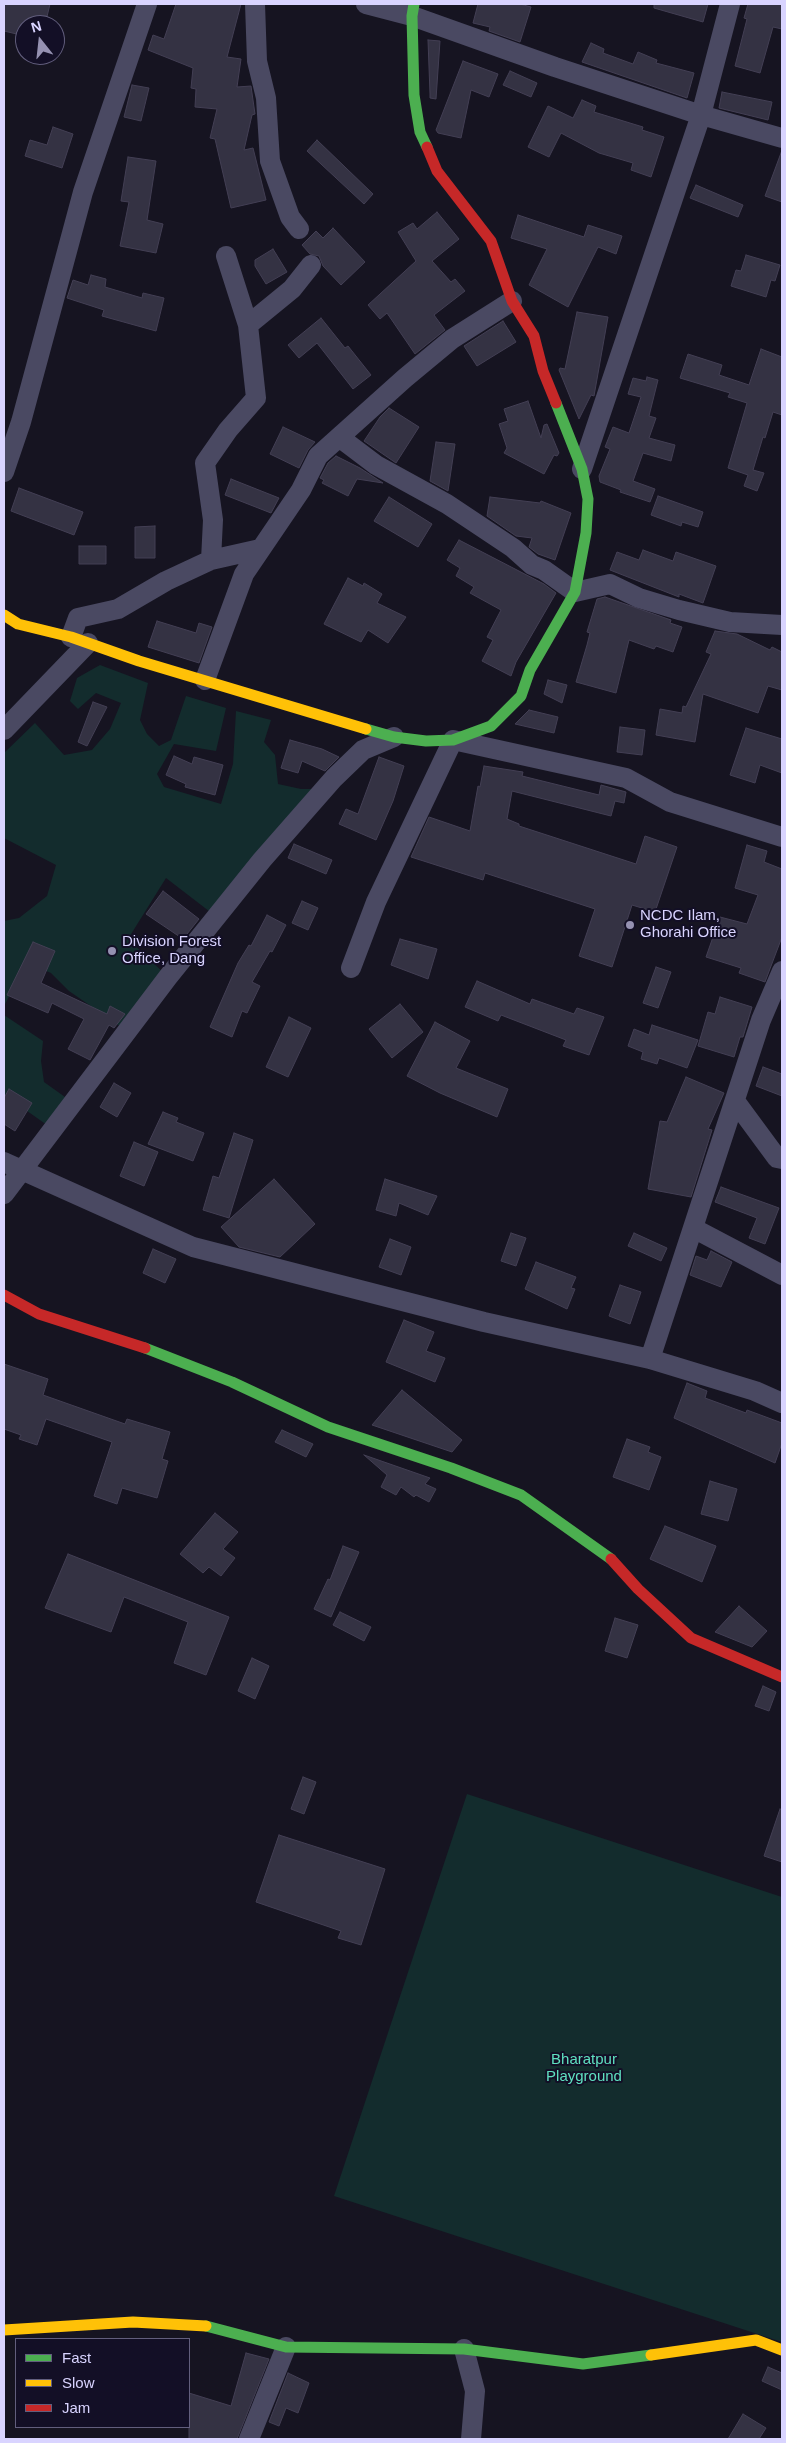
<!DOCTYPE html>
<style>
body{margin:0}
#map{position:relative;width:786px;height:2443px;overflow:hidden;background:#161421;font-family:Helvetica,sans-serif}
canvas{display:block}
.frame{position:absolute;inset:0;border:5px solid #d9d4ff;pointer-events:none}
.legend{position:absolute;left:15px;top:2338px;width:175px;height:90px;box-sizing:border-box;background:#130f26;border:1px solid #625e7d;margin:0;padding:6px 9px;list-style:none;font-size:15px;color:#d9d4ff}
.legend li{display:flex;align-items:center;gap:10px;height:25px}
.legend b{width:25px;border:1px solid #625e7d}
.north{position:absolute;left:15px;top:15px;width:50px;height:50px;box-sizing:border-box;background:#130f26;border:1px solid #625e7d;border-radius:50%;rotate:344deg;font-size:14px;font-weight:700;line-height:20px;text-align:center;color:#d9d4ff}
.north::after{content:'';display:block;margin:auto;width:18px;height:22px;background:#9591b1;clip-path:polygon(50% 0,100% 100%,50% 72%,0 100%)}
</style>
<div id="map">
<canvas width="786" height="2443"></canvas>
<div class="frame"></div>
<ul class="legend">
<li><b style="height:6px;background:#4caf50"></b>Fast</li>
<li><b style="height:6px;background:#ffc107"></b>Slow</li>
<li><b style="height:6px;background:#c62828"></b>Jam</li>
</ul>
<div class="north">N</div>
</div>
<script>
const ctx = document.querySelector('canvas').getContext('2d');
ctx.lineJoin = 'round';
function paint(path, color) {
  ctx.fillStyle = color;
  ctx.fill(path, 'evenodd');
}
function poly(rows) {
  const path = new Path2D();
  for (const r of rows) {
    path.moveTo(r[0], r[1]);
    for (let i = 2; i < r.length; i += 2) path.lineTo(r[i], r[i + 1]);
  }
  return path;
}
function strokePath(path, color, width, dash) {
  ctx.strokeStyle = color;
  ctx.lineWidth = width;
  ctx.lineCap = dash ? 'butt' : 'round';
  ctx.setLineDash(dash || []);
  ctx.stroke(path);
}
function label(font, color, halo, rows, align = 'center') {
  ctx.font = font + ' Helvetica,sans-serif';
  ctx.lineWidth = 4;
  ctx.setLineDash([]);
  ctx.textBaseline = 'middle';
  ctx.strokeStyle = halo;
  ctx.fillStyle = color;
  for (const [text, x, y, turn = 0] of rows) {
    ctx.save();
    ctx.translate(x, y);
    ctx.rotate((+turn || 0) * Math.PI / 180);
    ctx.textAlign = isNaN(turn) ? turn : align;
    if (halo) ctx.strokeText(text, 0, 0);
    ctx.fillText(text, 0, 0);
    ctx.restore();
  }
}
const green = poly([
 [100,665,148,683,140,720,147,734,159,746,171,740,186,696,226,708,216,751,174,744,157,774,164,787,221,804,233,764,236,711,271,720,264,742,275,755,278,784,301,789,326,789,218,918,166,878,128,939,167,976,124,1029,69,991,51,973,27,963,4,1006,4,921,19,918,47,896,56,865,4,838,4,753,35,723,64,755,92,750,110,729,121,703,96,693,78,709,70,701,77,678],
 [4,1015,43,1041,41,1061,44,1082,72,1102,47,1125,10,1099,4,1108],
 [467,1794,782,1897,782,2342,334,2196]
]);
const building = poly([
 [4,4,50,4,45,25,25,25,25,36,4,31,4,4],
 [176,4,241,4,227,57,241,59,237,87,251,86,255,114,252,115,244,150,253,148,266,200,231,208,215,139,210,138,217,109,195,107,196,89,191,88,193,68,148,50,153,35,164,39,176,4],
 [478,4,520,4,531,7,520,42,489,31,490,27,473,23,478,4],
 [654,4,708,4,703,22,654,8,654,4],
 [748,4,782,4,782,29,773,27,760,73,735,66,747,19,744,18,748,4],
 [428,40,440,41,436,99,430,98,430,94,428,40],
 [591,43,604,49,603,53,633,64,638,52,657,60,656,63,694,73,687,98,582,62,591,43],
 [463,61,498,74,489,97,471,90,461,138,438,133,436,130,463,61],
 [510,71,537,83,531,97,503,85,510,71],
 [132,85,149,88,141,121,124,117,132,85],
 [722,92,772,102,768,120,719,108,722,92],
 [582,100,596,106,594,112,643,127,642,130,664,137,651,177,631,170,633,163,599,153,561,133,549,157,528,147,548,106,573,118,582,100],
 [53,127,73,134,62,168,25,156,30,140,47,145,53,127],
 [317,140,373,194,364,204,307,151,317,140],
 [781,153,782,154,782,202,765,196,781,153],
 [128,157,156,161,147,220,163,224,156,253,120,246,129,202,121,201,128,157],
 [696,185,743,205,738,217,690,198,696,185],
 [437,212,459,239,432,261,451,282,455,279,465,291,434,315,445,330,415,354,387,313,380,319,368,305,416,261,398,232,413,223,417,229,437,212],
 [518,215,584,237,588,225,622,236,616,254,598,247,568,307,529,285,547,249,511,238,518,215],
 [333,228,365,262,341,285,323,266,319,256,310,254,302,245,316,231,323,238,333,228],
 [273,249,287,272,266,284,255,266,255,260,273,249],
 [746,255,780,265,775,281,771,280,766,297,731,286,736,270,741,271,746,255],
 [91,275,106,279,105,287,142,298,143,293,164,298,156,331,102,316,104,310,67,298,73,280,88,285,91,275],
 [577,312,608,317,594,396,591,395,579,419,559,370,560,368,565,369,577,312],
 [321,318,345,348,348,346,371,375,353,389,317,343,299,358,288,345,321,318],
 [503,321,516,342,477,366,464,346,503,321],
 [761,349,782,357,782,415,773,412,765,438,763,437,753,470,764,473,757,491,744,486,748,475,728,468,747,403,728,397,730,393,680,378,688,354,722,365,719,375,749,385,761,349],
 [647,377,658,380,649,416,656,418,649,438,675,445,671,461,643,453,633,481,655,489,650,502,620,492,621,490,600,482,599,476,610,449,605,447,613,427,629,433,641,397,628,394,633,378,646,381,647,377],
 [528,401,541,438,544,425,547,424,559,453,557,456,554,455,544,474,504,453,507,448,499,424,508,421,504,409,528,401],
 [389,408,419,427,396,463,364,441,380,417,389,408],
 [283,427,315,442,308,450,299,468,270,454,283,427],
 [436,442,455,444,448,491,430,481,436,442],
 [336,456,360,468,383,483,357,479,348,496,322,483,324,480,320,478,328,463,336,456],
 [231,479,279,498,271,513,225,495,231,479],
 [19,488,83,512,74,535,11,511,19,488],
 [658,496,703,512,698,527,682,522,681,526,651,515,658,496],
 [389,497,432,524,418,547,374,521,389,497],
 [490,497,540,503,541,501,571,513,555,560,538,554,529,547,532,538,516,536,487,516,490,497],
 [155,526,155,558,135,558,135,527,155,526],
 [459,540,544,584,556,593,516,662,511,676,482,661,493,640,487,637,501,610,470,593,474,587,456,576,460,568,447,560,459,540],
 [79,546,106,546,106,564,79,564,79,546],
 [643,550,673,561,676,552,716,566,703,603,679,594,679,597,610,570,617,552,639,560,643,550],
 [348,578,363,586,364,583,382,594,377,603,406,617,388,643,368,630,361,642,324,624,348,578],
 [605,597,671,620,670,623,682,627,673,652,656,646,654,649,629,640,616,693,576,682,587,645,590,633,587,632,597,599,605,597],
 [157,621,196,633,199,623,212,627,199,663,148,647,157,621],
 [715,631,737,634,770,650,772,647,782,652,782,690,768,686,758,713,703,694,695,742,656,735,660,709,682,713,683,706,686,707,711,654,706,652,715,631],
 [548,680,567,685,562,703,544,694,548,680],
 [93,702,107,707,87,746,78,742,93,702],
 [529,710,558,717,554,733,515,724,529,710],
 [620,727,645,730,642,755,617,752,620,727],
 [746,728,782,739,782,773,760,765,755,783,730,775,746,728],
 [290,740,322,749,339,757,325,771,302,761,298,773,281,768,290,740],
 [174,756,192,764,194,757,223,765,215,795,185,787,186,784,166,775,174,756],
 [379,757,404,766,393,801,376,840,339,824,346,809,358,814,379,757],
 [484,766,523,772,522,776,599,795,601,785,626,792,624,803,615,801,611,816,512,791,507,819,519,824,519,826,636,864,645,836,677,847,655,912,632,905,612,967,579,956,595,909,485,873,483,880,411,857,429,817,470,831,478,786,480,787,484,766],
 [294,844,332,860,326,874,288,858,294,844],
 [747,845,767,851,764,862,782,869,782,937,765,982,739,973,741,968,706,957,720,917,747,924,758,895,735,888,747,845],
 [163,891,199,919,183,939,146,914,163,891],
 [302,901,318,908,308,930,292,923,302,901],
 [267,915,286,925,272,952,270,951,252,982,260,986,247,1013,242,1011,232,1037,210,1027,238,963,249,945,251,946,267,915],
 [400,939,437,949,428,979,391,965,400,939],
 [33,942,55,951,41,983,107,1014,110,1006,125,1014,114,1028,109,1025,90,1060,68,1049,84,1019,52,1003,48,1013,7,995,33,942],
 [656,967,671,972,658,1008,643,1003,656,967],
 [477,981,530,1004,532,999,574,1014,577,1008,604,1017,589,1055,563,1046,566,1040,501,1015,498,1021,465,1007,477,981],
 [720,997,752,1007,743,1037,740,1037,734,1057,698,1046,708,1012,715,1014,720,997],
 [400,1004,423,1032,392,1058,369,1029,400,1004],
 [289,1017,311,1028,288,1077,266,1067,289,1017],
 [435,1022,470,1041,456,1068,508,1089,497,1117,440,1093,407,1076,435,1022],
 [652,1025,698,1040,687,1068,659,1058,657,1064,641,1059,643,1052,628,1046,634,1029,649,1035,652,1025],
 [763,1067,782,1074,782,1096,756,1086,763,1067],
 [686,1077,724,1093,708,1129,712,1130,691,1197,648,1189,660,1121,667,1122,686,1077],
 [114,1083,131,1093,117,1117,100,1107,114,1083],
 [9,1089,32,1103,15,1131,4,1124,4,1098,9,1089],
 [163,1112,178,1118,176,1122,204,1133,193,1161,148,1144,163,1112],
 [234,1133,253,1140,229,1218,203,1210,213,1176,219,1178,234,1133],
 [134,1142,158,1152,144,1186,120,1176,134,1142],
 [274,1179,315,1224,280,1257,239,1247,221,1227,274,1179],
 [385,1179,437,1196,428,1215,399,1203,396,1216,376,1210,385,1179],
 [721,1187,779,1208,765,1244,749,1238,757,1218,715,1202,721,1187],
 [511,1233,526,1238,516,1266,501,1261,511,1233],
 [634,1233,667,1248,661,1261,628,1246,634,1233],
 [390,1239,411,1247,401,1275,379,1267,390,1239],
 [153,1249,176,1259,165,1283,143,1273,153,1249],
 [711,1251,732,1262,721,1287,690,1275,696,1256,707,1260,711,1251],
 [536,1262,576,1277,571,1288,575,1289,567,1309,525,1289,536,1262],
 [620,1285,641,1292,630,1324,609,1316,620,1285],
 [404,1320,434,1332,426,1351,445,1358,435,1382,386,1362,404,1320],
 [4,1364,48,1379,43,1395,125,1424,127,1419,170,1432,162,1459,168,1461,157,1498,122,1488,117,1504,94,1496,112,1442,46,1419,37,1445,19,1439,21,1435,4,1429,4,1364],
 [687,1383,707,1391,705,1398,746,1413,747,1410,782,1423,782,1443,775,1463,674,1418,687,1383],
 [402,1390,462,1440,452,1452,372,1425,402,1390],
 [282,1430,313,1444,306,1457,275,1442,282,1430],
 [627,1439,650,1447,648,1452,661,1457,649,1490,613,1477,627,1439],
 [364,1455,430,1478,425,1484,436,1489,429,1502,416,1495,414,1497,401,1487,396,1495,381,1487,387,1475,364,1455],
 [710,1481,737,1489,728,1521,701,1514,710,1481],
 [215,1513,238,1532,223,1549,235,1558,221,1576,209,1567,203,1573,180,1554,215,1513],
 [665,1526,716,1546,702,1582,650,1559,665,1526],
 [343,1546,359,1552,331,1617,314,1609,328,1579,330,1580,343,1546],
 [68,1554,229,1617,206,1675,174,1663,188,1622,124,1597,111,1632,45,1608,68,1554],
 [739,1606,767,1631,752,1647,715,1632,739,1606],
 [340,1612,371,1627,364,1641,333,1625,340,1612],
 [615,1618,638,1625,627,1658,605,1651,615,1618],
 [252,1658,269,1666,255,1699,238,1691,252,1658],
 [763,1686,776,1692,769,1711,755,1706,763,1686],
 [303,1777,316,1782,304,1814,291,1809,303,1777],
 [780,1809,782,1810,782,1862,764,1856,780,1809],
 [279,1835,385,1869,361,1945,338,1938,341,1931,256,1902,279,1835],
 [246,2353,269,2359,237,2439,189,2439,189,2393,231,2406,246,2353],
 [768,2367,782,2373,782,2390,762,2381,768,2367],
 [288,2373,309,2383,298,2413,286,2408,279,2426,269,2422,288,2373],
 [743,2414,766,2428,759,2439,728,2439,743,2414]
]);
const street = poly([
 [255,4,257,61,266,98,270,161,290,217,299,229],
 [366,4,412,16,555,67,701,115,782,138],
 [248,325,292,289,311,265],
 [339,437,376,465,447,504,513,548,532,565,544,570,575,592,610,584,639,598,679,610,730,622,782,625],
 [582,469,701,115,730,4],
 [4,472,21,422,83,192,147,4],
 [211,560,213,520,205,463,228,430,256,398,248,325,226,256],
 [71,637,78,618,118,609,166,581,211,560,260,549],
 [205,680,244,574,301,490,318,456,405,378,452,339,512,301],
 [4,730,88,643],
 [351,968,376,902,453,740,626,778,670,802,782,837],
 [735,1101,777,1158,782,1159],
 [4,1162,193,1247,484,1322,650,1359,755,1391,782,1403],
 [4,1194,168,977,262,860,334,778,363,750,394,737],
 [693,1228,782,1275],
 [650,1359,761,1020,782,971],
 [464,2349,475,2391,471,2439],
 [249,2439,286,2347]
]);
const fast = poly([
 [414,4,412,16,414,95,420,132,427,147],
 [366,729,394,737,426,741,453,740,491,726,521,696,530,670,575,592,586,533,588,499,582,469,556,403],
 [145,1348,232,1382,328,1427,451,1468,521,1495,611,1559],
 [206,2326,286,2347,464,2349,583,2364,651,2355]
]);
const slow = poly([
 [4,615,18,624,71,637,139,661,366,729],
 [4,2330,133,2322,206,2326],
 [651,2355,756,2340,782,2350]
]);
const jam = poly([
 [427,147,437,171,491,241,512,301,534,336,543,371,556,403],
 [4,1295,39,1314,145,1348],
 [611,1559,638,1589,691,1638,782,1677]
]);
const markers = [
 [630,925,5,"#9591b1"],
 [112,951,5,"#9591b1"]
];
const poiNames = [
 ["NCDC Ilam,",640,916],
 ["Ghorahi Office",640,933],
 ["Division Forest",122,942],
 ["Office, Dang",122,959]
];
const parkNames = [
 ["Bharatpur",584,2060],
 ["Playground",584,2077]
];
paint(green, '#132c2d');
paint(building, '#343243');
strokePath(building, '#433f54', 1);
strokePath(street, '#4a4962', 20);
strokePath(fast, '#4caf50', 11);
strokePath(slow, '#ffc107', 11);
strokePath(jam, '#c62828', 11);
for (const [x, y, r, color] of markers) {
  const dot = new Path2D();
  dot.arc(x, y, r, 0, 2 * Math.PI);
  ctx.fillStyle = color;
  ctx.fill(dot);
  strokePath(dot, '#130f26', 2);
}
label('15px', '#d9d4ff', '#130f26', poiNames, 'left');
label('15px', '#5fe0c0', '#130f26', parkNames);
</script>
